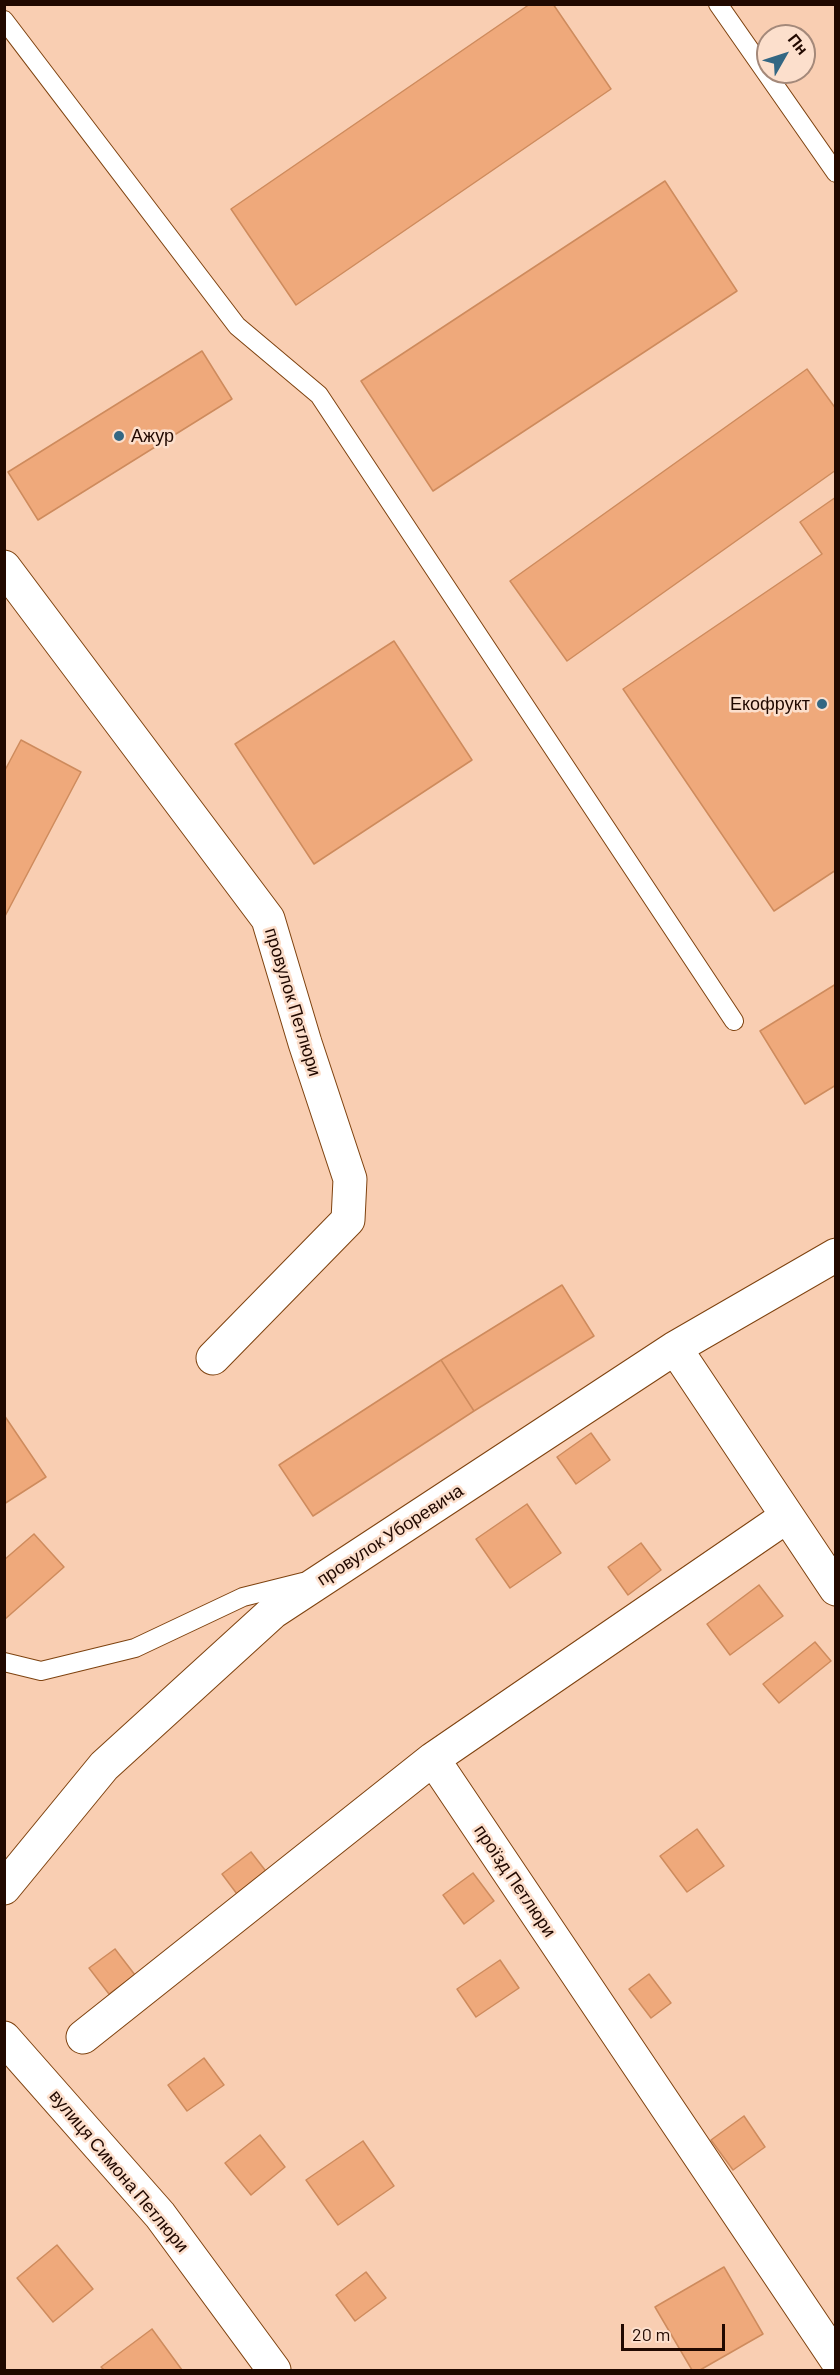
<!DOCTYPE html>
<meta charset="utf-8">
<style>
body{margin:0}
#map{position:relative;width:840px;height:2375px;overflow:hidden;background:#f9ceb2;font-family:Barlow,sans-serif}
canvas{display:block}
.frame{position:absolute;inset:0;border:6px solid #210900;pointer-events:none}
.north{position:absolute;left:756px;top:24px;width:60px;height:60px;box-sizing:border-box;background:#fcdfcc;border:2px solid #a4897a;border-radius:50%;rotate:51deg;font-size:16px;font-weight:700;line-height:24px;text-align:center;color:#210900}
.north::after{content:'';display:block;margin:auto;width:21px;height:27px;background:#336783;clip-path:polygon(50% 0,100% 100%,50% 72%,0 100%)}
.scale{position:absolute;left:621px;top:2324px;width:104px;height:27px;box-sizing:border-box;border:3px solid #210900;border-top:0;padding-left:8px;font-size:18px;line-height:21px;white-space:nowrap;color:#210900;-webkit-text-stroke:4px #fcdfcc;paint-order:stroke}
</style>
<div id="map">
<canvas width="840" height="2375"></canvas>
<div class="frame"></div>
<div class="north">Пн</div>
<div class="scale">20 m</div>
</div>
<script>
const ctx = document.querySelector('canvas').getContext('2d');
ctx.lineJoin = 'round';
function paint(path, color) {
  ctx.fillStyle = color;
  ctx.fill(path, 'evenodd');
}
function poly(rows) {
  const path = new Path2D();
  for (const r of rows) {
    path.moveTo(r[0], r[1]);
    for (let i = 2; i < r.length; i += 2) path.lineTo(r[i], r[i + 1]);
  }
  return path;
}
function strokePath(path, color, width, dash) {
  ctx.strokeStyle = color;
  ctx.lineWidth = width;
  ctx.lineCap = dash ? 'butt' : 'round';
  ctx.setLineDash(dash || []);
  ctx.stroke(path);
}
function label(font, color, halo, rows, align = 'center') {
  ctx.font = font + ' Barlow,sans-serif';
  ctx.lineWidth = 5;
  ctx.setLineDash([]);
  ctx.textBaseline = 'middle';
  ctx.strokeStyle = halo;
  ctx.fillStyle = color;
  for (const [text, x, y, turn = 0] of rows) {
    ctx.save();
    ctx.translate(x, y);
    ctx.rotate((+turn || 0) * Math.PI / 180);
    ctx.textAlign = isNaN(turn) ? turn : align;
    if (halo) ctx.strokeText(text, 0, 0);
    ctx.fillText(text, 0, 0);
    ctx.restore();
  }
}
const building = poly([
 [530,4,553,4,611,89,296,305,231,209,530,4],
 [665,181,737,291,433,491,361,381,665,181],
 [202,351,232,399,38,520,8,472,202,351],
 [807,369,836,409,836,470,567,661,510,581,807,369],
 [836,497,836,870,774,911,623,689,822,554,800,522,836,497],
 [394,641,472,760,314,864,235,744,394,641],
 [21,740,81,772,4,918,4,772,21,740],
 [836,984,836,1085,805,1104,760,1031,836,984],
 [562,1285,594,1336,474,1411,441,1360,562,1285],
 [441,1360,474,1411,313,1516,279,1465,441,1360],
 [4,1415,46,1477,4,1504,4,1415],
 [591,1433,610,1460,576,1484,557,1457,591,1433],
 [527,1504,561,1553,510,1588,476,1539,527,1504],
 [34,1534,64,1567,4,1620,4,1560,34,1534],
 [641,1543,661,1570,628,1595,608,1567,641,1543],
 [759,1585,783,1616,730,1655,707,1624,759,1585],
 [815,1642,831,1661,779,1703,763,1684,815,1642],
 [697,1829,724,1866,687,1892,660,1856,697,1829],
 [251,1852,272,1879,243,1902,222,1874,251,1852],
 [473,1873,494,1901,464,1924,443,1895,473,1873],
 [115,1949,135,1975,109,1994,89,1968,115,1949],
 [500,1960,519,1988,476,2017,457,1989,500,1960],
 [649,1974,671,2003,651,2018,629,1989,649,1974],
 [204,2058,224,2085,187,2111,168,2085,204,2058],
 [744,2116,765,2147,733,2170,711,2140,744,2116],
 [260,2135,285,2167,251,2195,225,2163,260,2135],
 [363,2141,394,2186,338,2225,306,2180,363,2141],
 [57,2245,93,2289,53,2322,17,2278,57,2245],
 [724,2267,763,2334,700,2370,692,2370,655,2307,724,2267],
 [366,2272,386,2298,355,2321,336,2295,366,2272],
 [152,2329,182,2370,104,2370,101,2367,152,2329]
]);
const lane = poly([
 [718,4,836,173],
 [4,20,237,326,319,395,734,1021],
 [4,1662,41,1671,135,1648,243,1597,303,1582]
]);
const street = poly([
 [4,567,268,919,305,1043,350,1179,348,1220,213,1358],
 [675,1348,836,1589],
 [786,1517,433,1759,836,2359],
 [4,1888,104,1766,273,1612,675,1348,836,1255],
 [83,2037,433,1759],
 [4,2038,160,2215,274,2370]
]);
const markers = [
 [119,436,6,"#336783"],
 [822,704,6,"#336783"]
];
const poiNames = [
 ["Ажур",131,436],
 ["Екофрукт",810,704,"right"]
];
const streetNames = [
 ["провулок Петлюри",293,1002,73],
 ["провулок Уборевича",390,1535,-33],
 ["проїзд Петлюри",515,1881,56],
 ["вулиця Симона Петлюри",119,2171,50]
];
paint(building, '#efa97b');
strokePath(building, '#ce8b5d', 1.5);
strokePath(lane, '#7e420f', 20);
strokePath(street, '#7e420f', 35);
strokePath(lane, '#fff', 18);
strokePath(street, '#fff', 33);
for (const [x, y, r, color] of markers) {
  const dot = new Path2D();
  dot.arc(x, y, r, 0, 2 * Math.PI);
  ctx.fillStyle = color;
  ctx.fill(dot);
  strokePath(dot, '#fcdfcc', 2);
}
label('18px', '#210900', '#fcdfcc', poiNames, 'left');
label('18px', '#210900', '#fcdfcc', streetNames);
</script>
